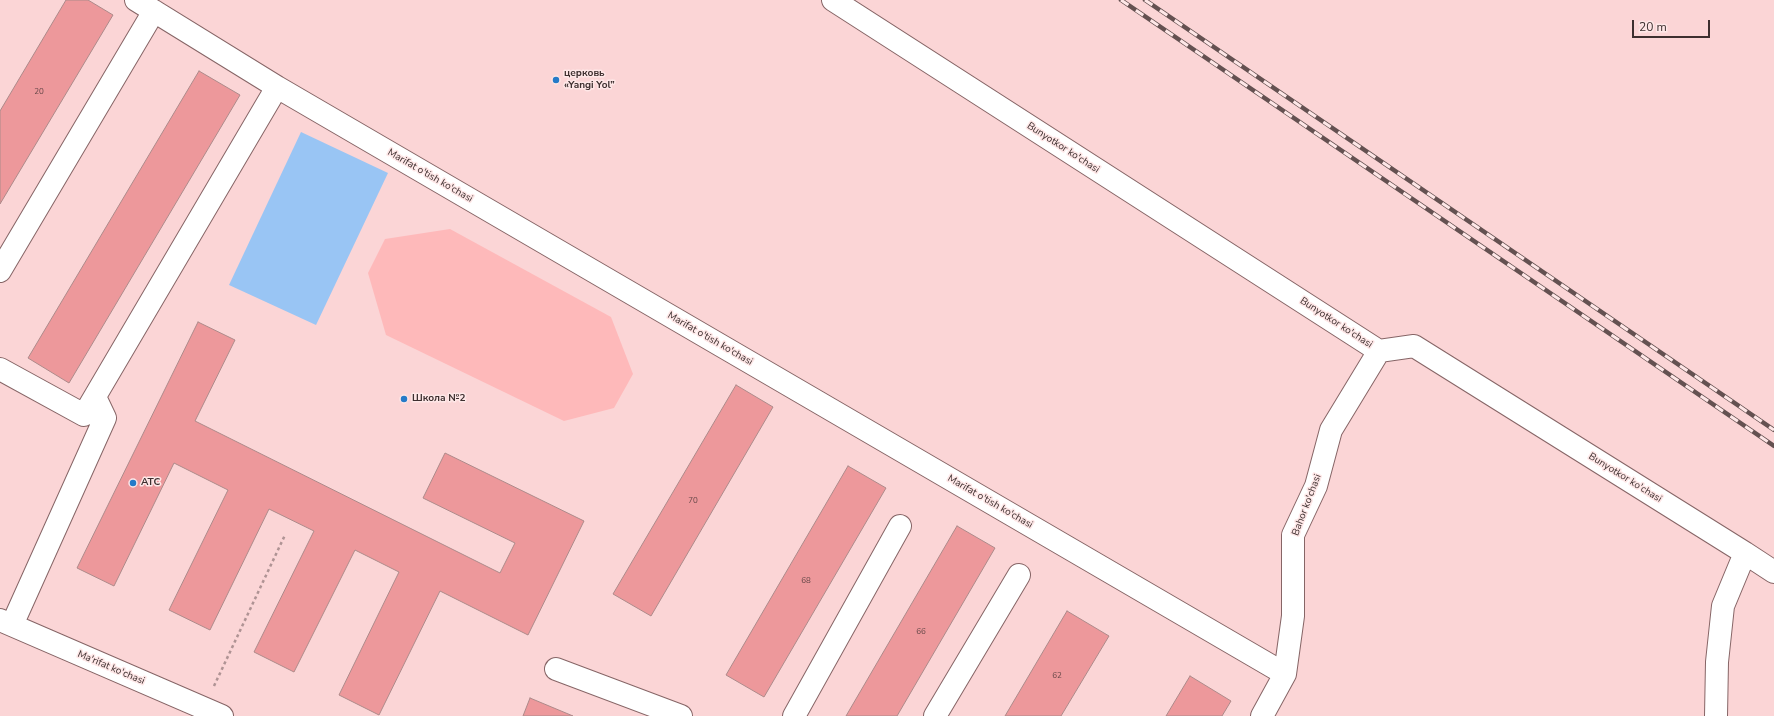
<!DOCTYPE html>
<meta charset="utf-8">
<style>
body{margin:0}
#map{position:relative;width:1774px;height:716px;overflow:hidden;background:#fbd5d6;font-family:"Nunito Sans",sans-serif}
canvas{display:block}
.scale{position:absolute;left:1632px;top:20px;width:78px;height:18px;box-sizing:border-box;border:2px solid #3d2f2f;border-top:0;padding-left:5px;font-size:12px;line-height:14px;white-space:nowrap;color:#3d2f2f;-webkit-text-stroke:3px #fee7e7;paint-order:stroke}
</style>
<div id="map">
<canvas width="1774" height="716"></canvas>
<div class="scale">20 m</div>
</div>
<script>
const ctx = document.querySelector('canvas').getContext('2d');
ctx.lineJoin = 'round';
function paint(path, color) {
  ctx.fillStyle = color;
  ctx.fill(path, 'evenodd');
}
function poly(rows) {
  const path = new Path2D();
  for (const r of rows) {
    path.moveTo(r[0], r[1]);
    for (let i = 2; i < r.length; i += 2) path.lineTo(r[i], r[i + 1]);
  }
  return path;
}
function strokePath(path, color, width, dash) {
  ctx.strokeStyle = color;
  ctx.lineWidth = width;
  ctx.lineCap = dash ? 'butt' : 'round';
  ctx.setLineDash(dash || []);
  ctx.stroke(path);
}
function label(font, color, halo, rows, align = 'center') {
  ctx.font = font + ' "Nunito Sans",sans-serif';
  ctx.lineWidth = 3;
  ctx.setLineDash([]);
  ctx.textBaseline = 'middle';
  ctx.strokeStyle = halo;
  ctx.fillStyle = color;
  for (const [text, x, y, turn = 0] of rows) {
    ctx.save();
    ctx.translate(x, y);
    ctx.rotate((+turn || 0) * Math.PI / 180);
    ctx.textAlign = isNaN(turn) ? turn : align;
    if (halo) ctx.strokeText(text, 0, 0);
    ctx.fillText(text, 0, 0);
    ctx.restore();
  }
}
const green = poly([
 [450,229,611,317,633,374,614,408,564,421,386,335,368,273,385,239]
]);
const water = poly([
 [301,132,388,173,316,325,229,285]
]);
const building = poly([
 [66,0,88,0,113,15,0,204,0,111,66,0],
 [199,71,240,95,69,383,28,358,199,71],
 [198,322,235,340,195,421,500,573,515,543,423,498,445,453,584,521,528,635,440,591,379,715,339,695,399,572,355,550,294,672,254,652,314,531,269,509,210,630,169,610,228,490,174,463,114,586,77,568,198,322],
 [736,385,773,407,651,616,613,594,736,385],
 [848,466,886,488,764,697,726,675,848,466],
 [957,526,995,548,897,716,846,716,957,526],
 [1067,611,1109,636,1061,716,1005,716,1067,611],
 [1190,676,1231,701,1222,716,1166,716,1190,676],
 [530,698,573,716,523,716,530,698]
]);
const path = poly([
 [214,686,285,535]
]);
const minor = poly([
 [136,0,277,87,1285,674],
 [833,0,1379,351,1414,346,1745,553,1723,606,1717,662,1716,716],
 [0,271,154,11],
 [0,369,84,415,277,87],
 [1745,553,1774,572],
 [0,620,222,716],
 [12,625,105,418,95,397],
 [556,669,681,716],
 [794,716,900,526],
 [935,716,1019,575],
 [1262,716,1285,674,1293,616,1293,535,1316,486,1331,430,1379,351]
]);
const rail = poly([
 [1121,0,1774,446],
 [1145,0,1774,430]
]);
const markers = [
 [556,80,4,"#257ac8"],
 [404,399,4,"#257ac8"],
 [133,483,4,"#257ac8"]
];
const numberNames = [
 ["20",39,92],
 ["70",693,501],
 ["68",806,581],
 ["66",921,632],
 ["62",1057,676]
];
const poiNames = [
 ["церковь",564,74],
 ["«Yangi Yol”",564,86],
 ["Школа №2",412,399],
 ["АТС",141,483]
];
const streetNames = [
 ["Bunyotkor ko'chasi",1063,148,33],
 ["Marifat o'tish ko'chasi",430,176,30],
 ["Bunyotkor ko'chasi",1336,323,33],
 ["Marifat o'tish ko'chasi",710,339,30],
 ["Bunyotkor ko'chasi",1625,478,32],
 ["Marifat o'tish ko'chasi",990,502,30],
 ["Bahor ko'chasi",1307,505,-69],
 ["Ma'rifat ko'chasi",111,668,23]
];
paint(green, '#feb9ba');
paint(water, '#99c5f4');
paint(building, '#ed989b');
strokePath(building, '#ad8a8a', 1);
strokePath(minor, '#866566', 24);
strokePath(path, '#af9394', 2.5, [3, 3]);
strokePath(minor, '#fff', 22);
strokePath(rail, '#645151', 4.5);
strokePath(rail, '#fee7e7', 3, [9]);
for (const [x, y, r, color] of markers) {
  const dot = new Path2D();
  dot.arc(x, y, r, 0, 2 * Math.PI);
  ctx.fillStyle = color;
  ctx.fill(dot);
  strokePath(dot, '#fee7e7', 1.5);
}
label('8px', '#69494a', null, numberNames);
label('bold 10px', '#3d2f2f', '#fee7e7', poiNames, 'left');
label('10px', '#3d2f2f', '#fee7e7', streetNames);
</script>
